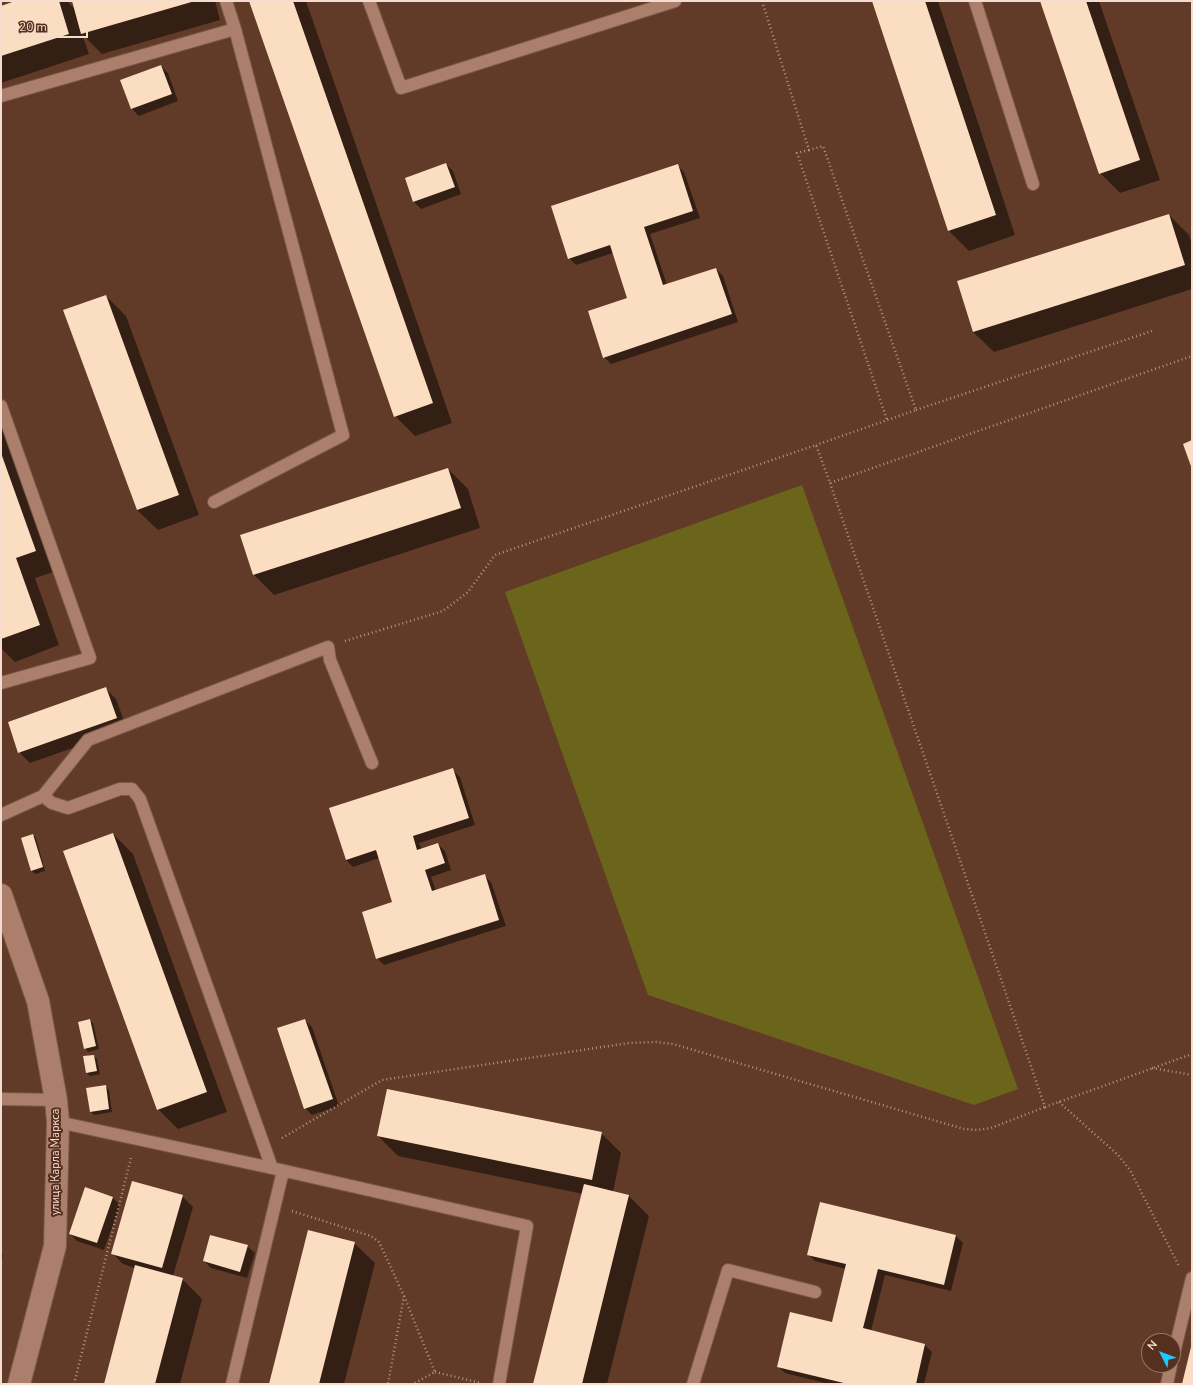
<!DOCTYPE html>
<meta charset="utf-8">
<style>
body{margin:0}
#map{position:relative;width:1193px;height:1385px;overflow:hidden;background:#623b28;font-family:"Nunito Sans",sans-serif}
canvas{display:block}
.frame{position:absolute;inset:0;border:2px solid #f4dcd1;pointer-events:none}
.north{position:absolute;left:1141px;top:1333px;width:40px;height:40px;box-sizing:border-box;background:#56301e;border:1px solid #957566;border-radius:50%;rotate:312deg;font-size:11px;font-weight:700;line-height:16px;text-align:center;color:#f4dcd1}
.north::after{content:'';display:block;margin:auto;width:14px;height:18px;background:#1dc9fc;clip-path:polygon(50% 0,100% 100%,50% 72%,0 100%)}
.scale{position:absolute;left:12px;top:20px;width:76px;height:18px;box-sizing:border-box;border:2px solid #f4dcd1;border-top:0;padding-left:5px;font-size:12px;line-height:14px;white-space:nowrap;color:#f4dcd1;-webkit-text-stroke:3px #56301e;paint-order:stroke}
</style>
<div id="map">
<canvas width="1193" height="1385"></canvas>
<div class="frame"></div>
<div class="north">N</div>
<div class="scale">20 m</div>
</div>
<script>
const ctx = document.querySelector('canvas').getContext('2d');
ctx.lineJoin = 'round';
function paint(path, color) {
  ctx.fillStyle = color;
  ctx.fill(path, 'evenodd');
}
function poly(rows) {
  const path = new Path2D();
  for (const r of rows) {
    path.moveTo(r[0], r[1]);
    for (let i = 2; i < r.length; i += 2) path.lineTo(r[i], r[i + 1]);
  }
  return path;
}
function strokePath(path, color, width, dash) {
  ctx.strokeStyle = color;
  ctx.lineWidth = width;
  ctx.lineCap = dash ? 'butt' : 'round';
  ctx.setLineDash(dash || []);
  ctx.stroke(path);
}
function label(font, color, halo, rows, align = 'center') {
  ctx.font = font + ' "Nunito Sans",sans-serif';
  ctx.lineWidth = 4;
  ctx.setLineDash([]);
  ctx.textBaseline = 'middle';
  ctx.strokeStyle = halo;
  ctx.fillStyle = color;
  for (const [text, x, y, turn = 0] of rows) {
    ctx.save();
    ctx.translate(x, y);
    ctx.rotate((+turn || 0) * Math.PI / 180);
    ctx.textAlign = isNaN(turn) ? turn : align;
    if (halo) ctx.strokeText(text, 0, 0);
    ctx.fillText(text, 0, 0);
    ctx.restore();
  }
}
const green = poly([
 [802,485,1018,1089,974,1105,648,995,505,592]
]);
const shadow = poly([
 [18,1,67,1,76,10,73,1,215,1,220,20,102,54,82,34,89,54,1,83,1,7],
 [250,1,306,1,452,423,415,436,395,416],
 [873,1,938,1,1015,235,969,251,949,231],
 [1041,1,1099,1,1160,180,1120,193,1100,173],
 [161,66,168,73,178,101,139,116,132,109],
 [446,164,453,171,461,194,421,209,414,202,406,179],
 [677,165,684,172,700,218,650,234,667,285,716,269,723,276,738,322,611,364,604,357,629,299,613,253,576,265,569,258],
 [1169,215,1189,235,1192,245,1192,289,994,352,973,332],
 [106,296,126,316,199,515,158,530,137,510],
 [1,418,56,571,35,578,59,645,15,662,1,648],
 [448,469,468,489,480,528,274,595,254,575,242,536],
 [106,689,116,699,127,729,30,763,19,752],
 [453,770,460,777,475,825,419,843,422,850,438,844,445,851,451,870,431,877,436,891,484,875,491,882,506,926,384,965,377,958,393,903,379,858,353,867,346,860],
 [113,834,133,854,227,1112,178,1129,158,1109],
 [33,835,36,838,45,871,35,874,31,870],
 [90,1020,93,1023,99,1049,88,1052,85,1048],
 [305,1020,312,1027,339,1106,312,1115,305,1108],
 [94,1056,97,1059,100,1074,90,1076,87,1073,84,1057],
 [105,1086,109,1090,112,1112,94,1115,91,1112],
 [601,1133,621,1153,613,1192,629,1196,649,1216,607,1384,534,1384,583,1194,398,1156,378,1136],
 [182,1196,193,1207,173,1276,182,1279,202,1299,180,1384,105,1384,135,1268,123,1264,113,1254],
 [113,1198,120,1205,104,1250,77,1241,70,1234],
 [821,1203,956,1236,963,1243,951,1291,885,1275,871,1331,925,1345,932,1352,924,1384,829,1384,785,1373,778,1366,833,1323,846,1269,815,1261,808,1254],
 [354,1243,375,1263,344,1384,270,1384],
 [247,1246,255,1253,247,1278,211,1268,204,1261],
 [1,1253,3,1255,1,1264],
 [1192,1348,1192,1384,1183,1384]
]);
const building = poly([
 [15,1,59,1,69,34,1,56,1,6],
 [72,1,195,1,81,34],
 [249,1,293,1,433,403,394,417],
 [872,1,925,1,996,215,948,231],
 [1040,1,1086,1,1140,160,1099,174],
 [161,65,172,94,131,109,120,80],
 [446,163,455,187,413,202,405,178],
 [678,164,693,211,644,227,663,285,716,268,732,314,603,358,588,311,627,298,610,245,568,259,551,206],
 [1169,214,1185,265,973,332,957,281],
 [106,295,179,495,137,510,63,310],
 [1192,440,1192,469,1183,444],
 [1,453,36,551,16,558,40,625,1,639],
 [448,468,461,508,253,575,240,535],
 [106,687,117,718,18,753,8,722],
 [453,768,469,818,413,836,417,850,438,843,445,863,425,870,432,891,485,874,499,920,376,959,362,912,392,902,376,850,346,860,329,808],
 [113,833,207,1092,157,1110,63,851],
 [33,834,43,867,31,871,21,838],
 [90,1019,96,1046,84,1049,78,1022],
 [305,1019,333,1099,304,1109,277,1028],
 [94,1055,97,1071,86,1073,83,1056],
 [106,1085,109,1109,90,1112,86,1088],
 [387,1089,602,1132,592,1180,377,1136],
 [132,1181,183,1195,162,1268,111,1254],
 [584,1184,629,1195,582,1384,533,1384],
 [85,1187,113,1197,97,1243,69,1234],
 [820,1202,956,1235,944,1285,878,1269,863,1328,925,1344,916,1384,848,1384,777,1367,790,1312,832,1322,846,1264,807,1255],
 [308,1230,355,1242,319,1384,269,1384],
 [210,1235,248,1245,240,1272,203,1261],
 [135,1265,183,1278,155,1384,104,1384],
 [1191,1347,1192,1384,1182,1384]
]);
const path = poly([
 [762,1,809,150,823,146,916,410,816,445],
 [809,150,797,153,887,420],
 [916,410,1152,331],
 [830,483,1045,1107,1192,1054],
 [345,641,443,611,468,592,495,555,816,445,830,483,1192,356],
 [1152,1068,1192,1075],
 [1059,1102,1118,1155,1130,1170,1179,1266],
 [282,1138,382,1080,629,1043,656,1042,673,1044,964,1129,977,1130,991,1128,1045,1107],
 [292,1211,371,1236,379,1242,404,1296,388,1384],
 [404,1296,435,1372,413,1384],
 [435,1372,481,1383],
 [74,1384,131,1158]
]);
const lane = poly([
 [369,1,401,88,675,1],
 [975,1,1033,184],
 [1,96,235,29,226,1],
 [1,406,90,658,1,683],
 [214,502,343,435,235,29],
 [43,796,52,803,68,808,120,789,132,789,140,799,272,1168],
 [1,815,43,796,88,740,328,647,330,660,372,763],
 [1,1099,56,1100],
 [58,1122,272,1168,527,1226,499,1384],
 [1173,1357,1192,1278],
 [232,1384,283,1171],
 [693,1384,728,1270,815,1292],
 [1167,1384,1171,1365]
]);
const street = poly([
 [1,895,38,1001,56,1100,58,1122,55,1246,19,1384]
]);
const streetNames = [
 ["улица Карла Маркса",56,1162,-90]
];
paint(green, '#6a651a');
paint(shadow, '#0007');
paint(building, '#fbddc1');
strokePath(lane, '#7a5949', 14);
strokePath(street, '#7a5949', 24);
strokePath(path, '#b29384', 2.5, [1, 3]);
strokePath(lane, '#ab7f6b', 12);
strokePath(street, '#ab7f6b', 22);
label('11px', '#f4dcd1', '#56301e', streetNames);
</script>
